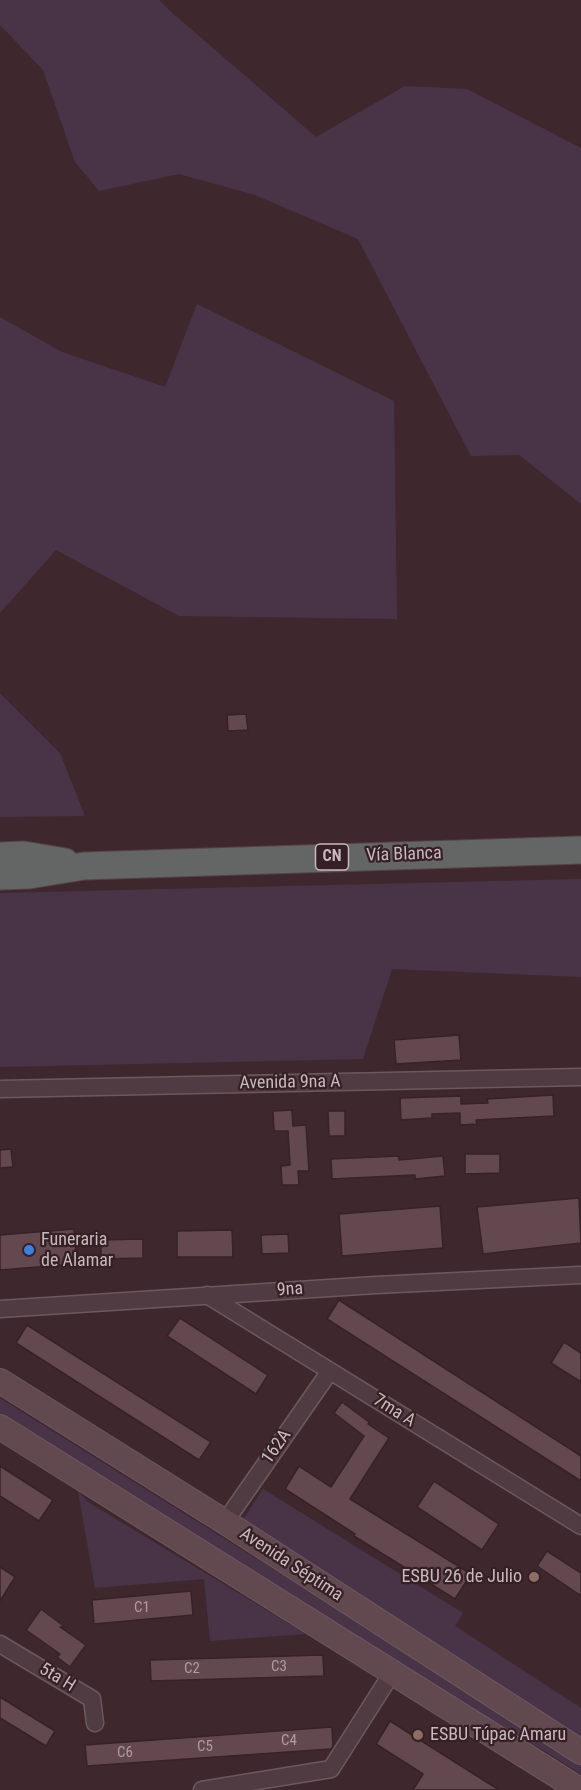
<!DOCTYPE html>
<meta charset="utf-8">
<style>
body{margin:0}
canvas{display:block;background:#3f272e}
</style>
<canvas width="581" height="1790"></canvas>
<script>
const ctx = document.querySelector('canvas').getContext('2d');
ctx.lineJoin = 'round';
function paint(path, color) {
  ctx.fillStyle = color;
  ctx.fill(path, 'evenodd');
}
function poly(rows) {
  const path = new Path2D();
  for (const r of rows) {
    path.moveTo(r[0], r[1]);
    for (let i = 2; i < r.length; i += 2) path.lineTo(r[i], r[i + 1]);
  }
  return path;
}
function strokePath(path, color, width, dash) {
  ctx.strokeStyle = color;
  ctx.lineWidth = width;
  ctx.lineCap = dash ? 'butt' : 'round';
  ctx.setLineDash(dash || []);
  ctx.stroke(path);
}
function label(font, color, halo, rows, align = 'center') {
  ctx.font = font + ' "Roboto Condensed",sans-serif';
  ctx.lineWidth = 4.5;
  ctx.setLineDash([]);
  ctx.textBaseline = 'middle';
  ctx.strokeStyle = halo;
  ctx.fillStyle = color;
  for (const [text, x, y, turn = 0] of rows) {
    ctx.save();
    ctx.translate(x, y);
    ctx.rotate((+turn || 0) * Math.PI / 180);
    ctx.textAlign = isNaN(turn) ? turn : align;
    if (halo) ctx.strokeText(text, 0, 0);
    ctx.fillText(text, 0, 0);
    ctx.restore();
  }
}
const green = poly([
 [0,0,159,0,169,10,316,137,405,86,467,89,581,148,581,504,519,455,471,456,358,239,255,195,179,174,99,191,75,162,43,70,0,25],
 [197,304,394,401,397,619,179,616,56,550,0,613,0,317,62,352,165,387],
 [0,693,60,753,85,816,0,817],
 [581,879,581,977,392,969,363,1059,0,1067,0,893],
 [0,1398,581,1762,581,1774,541,1749,509,1736,0,1417],
 [263,1489,463,1613,455,1626,581,1708,581,1738,243,1520],
 [78,1491,88,1502,306,1634,210,1641,204,1579,95,1588]
]);
const building = poly([
 [246,714,248,730,228,731,227,715,246,714],
 [459,1035,461,1060,396,1064,394,1040,459,1035],
 [553,1095,554,1116,476,1120,477,1124,460,1125,460,1113,432,1114,432,1118,401,1120,400,1098,461,1096,461,1104,488,1103,487,1099,553,1095],
 [292,1110,293,1126,306,1125,309,1171,298,1171,299,1185,282,1185,281,1166,290,1165,288,1131,274,1131,273,1111,292,1110],
 [328,1111,345,1111,345,1136,329,1136,328,1111],
 [11,1149,13,1167,0,1168,0,1150,11,1149],
 [465,1154,500,1154,500,1173,465,1174,465,1154],
 [399,1156,399,1160,443,1156,445,1176,415,1179,415,1175,332,1179,331,1159,399,1156],
 [579,1198,581,1243,483,1254,477,1207,579,1198],
 [440,1206,443,1248,342,1256,339,1214,440,1206],
 [74,1229,77,1264,0,1270,0,1235,74,1229],
 [232,1230,233,1257,177,1257,177,1231,232,1230],
 [288,1234,289,1253,262,1254,261,1235,288,1234],
 [143,1239,143,1258,101,1259,101,1240,143,1239],
 [339,1300,581,1456,581,1481,327,1319,339,1300],
 [180,1318,268,1375,256,1394,167,1336,180,1318],
 [27,1325,211,1442,199,1460,16,1343,27,1325],
 [564,1342,581,1353,581,1382,551,1363,564,1342],
 [342,1402,369,1422,368,1424,389,1438,350,1499,471,1574,455,1599,354,1536,355,1534,285,1489,299,1466,331,1487,364,1436,334,1413,342,1402],
 [0,1466,53,1500,39,1521,0,1496,0,1466],
 [434,1481,499,1524,482,1550,417,1507,434,1481],
 [547,1551,581,1573,581,1596,537,1566,547,1551],
 [0,1567,15,1577,0,1601,0,1567],
 [191,1591,193,1615,94,1624,92,1600,191,1591],
 [41,1609,65,1627,60,1627,86,1645,70,1667,57,1657,60,1654,26,1630,41,1609],
 [323,1655,324,1676,151,1681,150,1660,323,1655],
 [0,1697,55,1731,46,1746,0,1718,0,1697],
 [390,1721,499,1790,413,1790,423,1774,376,1744,390,1721],
 [332,1727,333,1746,331,1749,87,1766,85,1745,332,1727]
]);
const minor = poly([
 [0,1089,581,1077],
 [207,1295,581,1526],
 [0,1309,376,1285,581,1275],
 [225,1522,330,1371],
 [0,1644,92,1699,95,1723],
 [202,1790,331,1769,392,1673]
]);
const secondary = poly([
 [0,1381,225,1522,581,1752],
 [0,1427,580,1790]
]);
const trunk = poly([
 [0,856,24,855,65,862],
 [0,876,29,875,84,866,581,850]
]);
const markers = [
 [29,1250,6,"#3f7fe0"],
 [534,1577,6,"#8d6e63"],
 [418,1735,6,"#8d6e63"]
];
const numberNames = [
 ["C1",142,1608],
 ["C3",279,1667],
 ["C2",192,1669],
 ["C4",289,1741],
 ["C5",205,1747],
 ["C6",125,1753]
];
const shields = [
 [332,857,33]
];
const shieldNames = [
 ["CN",332,857]
];
const streetNames = [
 ["Vía Blanca",404,855,-2],
 ["Avenida 9na A",290,1083,-1],
 ["9na",290,1290,-4],
 ["7ma A",394,1411,32],
 ["162A",277,1447,-55],
 ["Avenida Séptima",291,1565,33],
 ["5ta H",57,1678,31]
];
const poiNames = [
 ["Funeraria",41,1240],
 ["de Alamar",41,1261],
 ["ESBU 26 de Julio",522,1577,"right"],
 ["ESBU Túpac Amaru",430,1735]
];
paint(green, '#493347');
paint(building, '#634850');
strokePath(building, '#362228', 1.5);
strokePath(minor, '#6c595f', 19);
strokePath(secondary, '#6c595f', 26);
strokePath(trunk, '#564349', 29);
strokePath(minor, '#4f3b41', 16);
strokePath(secondary, '#62494f', 24);
strokePath(trunk, '#646666', 27);
for (const [x, y, r, color] of markers) {
  const dot = new Path2D();
  dot.arc(x, y, r, 0, 2 * Math.PI);
  ctx.fillStyle = color;
  ctx.fill(dot);
  strokePath(dot, '#342026', 2);
}
label('15px', '#b09ca1', null, numberNames);
for (const [x, y, w] of shields) {
  const box = new Path2D();
  box.roundRect(x - w / 2, y - 13, w, 26, 4.5);
  ctx.fillStyle = '#342026';
  ctx.fill(box);
  strokePath(box, '#c9b8bc', 1.5);
}
label('bold 16px', '#c9b8bc', null, shieldNames);
label('18px', '#c9b8bc', '#342026', streetNames);
label('18px', '#c9b8bc', '#342026', poiNames, 'left');
</script>
